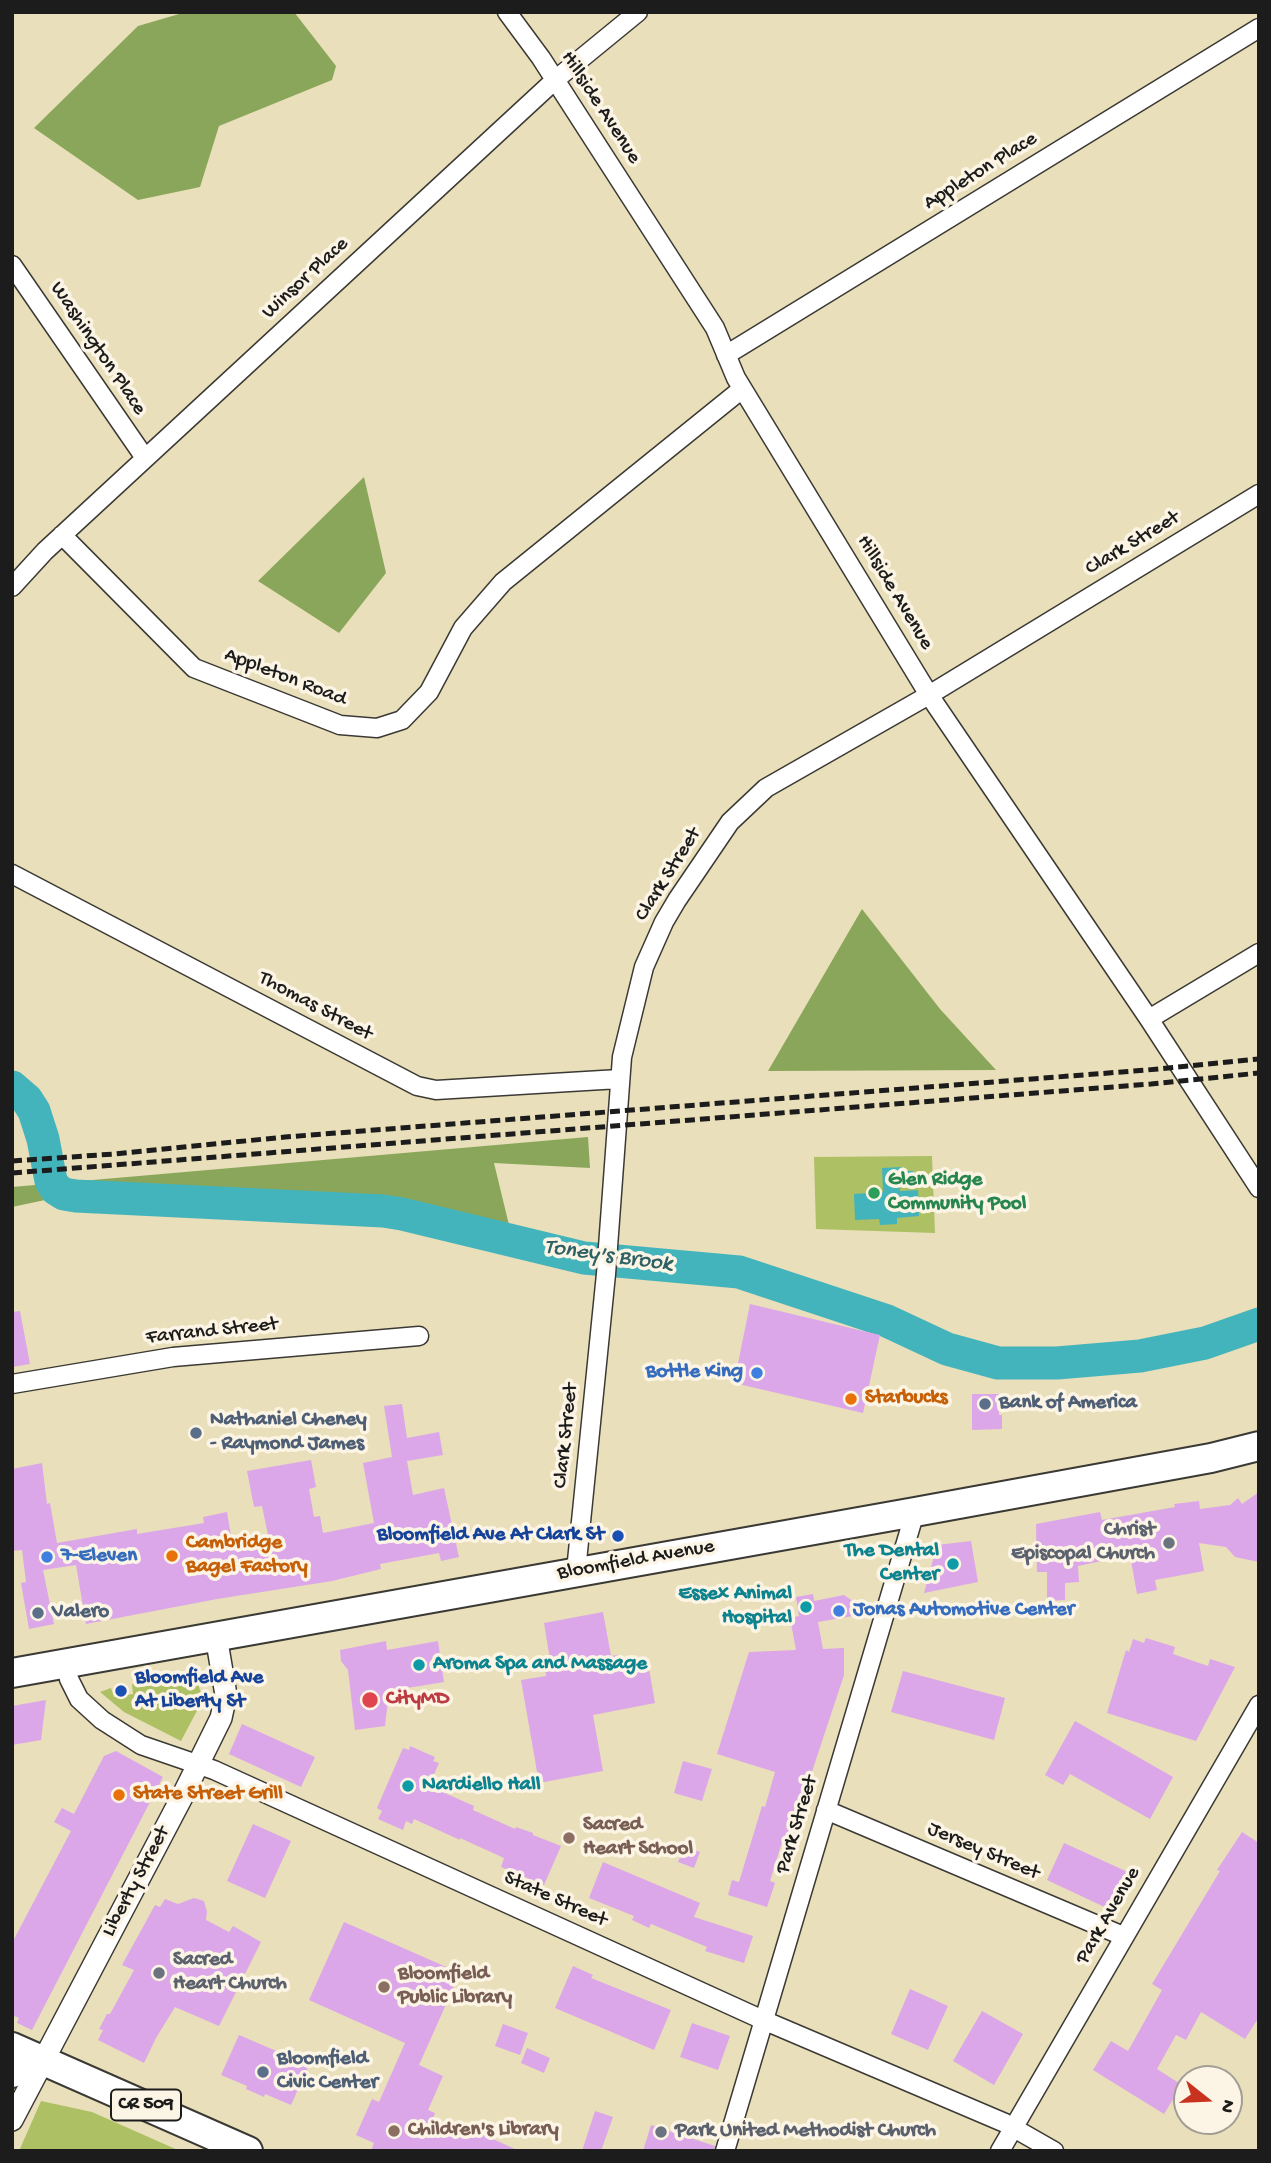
<!DOCTYPE html>
<style>
body{margin:0}
#map{position:relative;width:1271px;height:2163px;overflow:hidden;background:#e9dfba;font-family:"Gochi Hand",sans-serif}
canvas{display:block}
.frame{position:absolute;inset:0;border:14px solid #1c1c1c;pointer-events:none}
.north{position:absolute;left:1173px;top:2065px;width:70px;height:70px;box-sizing:border-box;background:#fcf5e5;border:2px solid #a29e95;border-radius:50%;rotate:108deg;font-size:19px;font-weight:700;line-height:28px;text-align:center;color:#1c1c1c}
.north::after{content:'';display:block;margin:auto;width:24px;height:32px;background:#c8321e;clip-path:polygon(50% 0,100% 100%,50% 72%,0 100%)}
</style>
<div id="map">
<canvas width="1271" height="2163"></canvas>
<div class="frame"></div>
<div class="north">N</div>
</div>
<script>
const ctx = document.querySelector('canvas').getContext('2d');
ctx.lineJoin = 'round';
function paint(path, color) {
  ctx.fillStyle = color;
  ctx.fill(path, 'evenodd');
}
function poly(rows) {
  const path = new Path2D();
  for (const r of rows) {
    path.moveTo(r[0], r[1]);
    for (let i = 2; i < r.length; i += 2) path.lineTo(r[i], r[i + 1]);
  }
  return path;
}
function strokePath(path, color, width, dash) {
  ctx.strokeStyle = color;
  ctx.lineWidth = width;
  ctx.lineCap = dash ? 'butt' : 'round';
  ctx.setLineDash(dash || []);
  ctx.stroke(path);
}
function label(font, color, halo, rows, align = 'center') {
  ctx.font = font + ' "Gochi Hand",sans-serif';
  ctx.lineWidth = 7;
  ctx.setLineDash([]);
  ctx.textBaseline = 'middle';
  ctx.strokeStyle = halo;
  ctx.fillStyle = color;
  for (const [text, x, y, turn = 0] of rows) {
    ctx.save();
    ctx.translate(x, y);
    ctx.rotate((+turn || 0) * Math.PI / 180);
    ctx.textAlign = isNaN(turn) ? turn : align;
    if (halo) ctx.strokeText(text, 0, 0);
    ctx.fillText(text, 0, 0);
    ctx.restore();
  }
}
const green = poly([
 [932,1156,935,1233,816,1229,814,1157],
 [178,1674,198,1684,201,1693,200,1705,181,1741,124,1712,100,1692,111,1688,114,1697,133,1694,132,1684,162,1675],
 [41,2101,92,2112,180,2151,19,2151]
]);
const forest = poly([
 [186,12,294,12,336,66,332,80,219,126,200,187,138,200,34,128,138,26],
 [364,477,386,573,339,633,258,581],
 [862,909,940,1009,996,1070,768,1071],
 [588,1137,590,1168,494,1163,509,1225,502,1245,394,1217,45,1200,12,1207,12,1187]
]);
const water = poly([
 [902,1167,903,1171,913,1171,913,1182,908,1182,908,1186,900,1187,900,1191,918,1190,919,1216,897,1218,897,1224,880,1225,879,1219,855,1220,854,1194,883,1192,882,1168]
]);
const river = poly([
 [12,1087,27,1100,34,1111,43,1139,51,1181,56,1189,64,1194,76,1196,383,1211,402,1214,584,1258,739,1272,887,1321,947,1349,998,1363,1057,1363,1140,1356,1205,1343,1259,1324]
]);
const building = poly([
 [750,1304,880,1335,863,1413,734,1383],
 [20,1311,30,1364,12,1367,12,1312],
 [972,1394,999,1394,999,1415,1002,1415,1002,1429,972,1430],
 [402,1404,407,1438,439,1432,443,1455,407,1461,413,1495,444,1488,459,1557,441,1561,439,1553,380,1564,381,1569,332,1581,217,1599,86,1624,76,1565,43,1570,54,1624,29,1629,21,1583,26,1582,22,1550,12,1551,12,1469,42,1463,47,1504,50,1503,57,1543,137,1529,137,1534,204,1523,203,1517,227,1512,232,1542,268,1535,262,1506,254,1507,247,1471,311,1460,316,1487,309,1489,314,1517,320,1516,323,1533,374,1523,363,1463,392,1457,384,1406],
 [1259,1492,1259,1562,1235,1557,1226,1547,1199,1543,1204,1571,1155,1580,1157,1590,1137,1594,1130,1555,1078,1566,1079,1582,1065,1583,1065,1600,1047,1601,1047,1572,1037,1572,1036,1524,1100,1512,1102,1520,1175,1507,1174,1504,1199,1501,1200,1509,1230,1505,1238,1498,1242,1504],
 [971,1541,978,1582,924,1593,937,1545],
 [813,1594,814,1601,844,1595,870,1613,818,1622,823,1649,844,1648,844,1675,800,1808,797,1808,787,1840,783,1839,770,1881,775,1883,767,1907,728,1895,732,1880,739,1882,762,1806,765,1807,775,1772,717,1754,749,1652,796,1650,790,1618,799,1616,796,1597],
 [603,1612,611,1656,618,1655,620,1662,647,1657,655,1703,593,1715,603,1771,539,1783,521,1680,546,1676,545,1668,551,1666,544,1623],
 [1146,1638,1175,1647,1173,1654,1208,1666,1210,1659,1235,1667,1196,1741,1107,1713,1126,1650,1129,1652,1133,1639,1144,1643],
 [386,1641,387,1650,438,1641,444,1682,389,1691,385,1726,355,1730,348,1670,341,1661,340,1650],
 [903,1671,1005,1698,994,1740,891,1712],
 [46,1700,41,1740,12,1745,12,1706],
 [1075,1721,1173,1777,1150,1819,1070,1774,1063,1785,1045,1775],
 [242,1724,315,1757,301,1787,229,1754],
 [410,1746,435,1757,433,1761,439,1763,429,1786,474,1806,473,1810,515,1829,516,1827,533,1833,533,1835,561,1846,544,1885,501,1867,504,1858,460,1838,460,1840,414,1819,412,1824,406,1821,403,1830,378,1819,382,1811,377,1808,403,1748,409,1750],
 [116,1751,163,1777,32,2030,17,2023,19,2018,12,2015,12,1943,71,1831,54,1822,62,1808,74,1814,104,1756],
 [683,1761,712,1769,702,1801,674,1793],
 [253,1824,291,1841,265,1898,227,1881],
 [1242,1832,1259,1843,1259,2017,1245,2039,1201,2012,1186,2040,1176,2035,1157,2069,1182,2085,1164,2114,1093,2070,1111,2041,1128,2051,1162,1990,1152,1984,1220,1871,1217,1870],
 [1064,1843,1130,1873,1113,1911,1047,1880],
 [684,1846,700,1852,694,1868,678,1862],
 [603,1862,700,1903,694,1917,753,1936,744,1963,705,1951,707,1947,651,1924,649,1928,632,1920,634,1916,589,1898],
 [194,1898,204,1901,207,1912,206,1920,229,1932,233,1926,261,1942,219,2026,175,2007,156,2038,144,2063,98,2040,103,2030,99,2029,107,2014,110,2014,134,1970,122,1965,155,1905,160,1907,165,1899,178,1904],
 [344,1922,460,1973,419,2065,443,2076,428,2110,435,2113,433,2119,471,2136,474,2130,519,2151,371,2151,374,2143,356,2135,372,2099,379,2102,405,2043,309,2000],
 [573,1966,593,1975,591,1978,671,2010,654,2050,555,2008],
 [910,1989,948,2006,928,2050,891,2034],
 [982,2011,1023,2034,994,2085,953,2061],
 [692,2023,730,2036,718,2070,680,2057],
 [503,2024,528,2033,520,2055,495,2046],
 [239,2035,309,2065,291,2105,265,2094,264,2097,246,2089,247,2086,221,2075],
 [527,2048,550,2058,544,2073,521,2063],
 [595,2111,613,2117,601,2151,582,2151],
 [651,2125,715,2146,714,2151,643,2151]
]);
const minor = poly([
 [507,12,541,58,715,328,736,378,929,695,1149,1019,1259,1188],
 [12,265,145,458],
 [726,355,1259,28],
 [62,535,194,668,340,725,377,728,402,720,429,692,463,628,503,582,742,389],
 [12,587,45,551,555,80,638,12],
 [12,874,417,1086,436,1090,619,1079],
 [1149,1019,1259,953],
 [12,1384,173,1357,419,1336],
 [576,1571,606,1274,622,1057,644,967,664,922,677,900,730,822,766,788,929,695,1259,494],
 [66,1663,69,1679,79,1699,102,1720,141,1745,214,1770,763,2020,1005,2123,1054,2151],
 [826,1810,1123,1936],
 [725,2151,915,1512],
 [1000,2151,1259,1705]
]);
const tertiary = poly([
 [12,2120,182,1797,221,1718,226,1695,216,1636]
]);
const primary = poly([
 [12,1673,915,1512,1211,1458,1259,1446],
 [12,2047,248,2151],
 [12,2073,43,2060]
]);
const rail = poly([
 [12,1161,114,1154,285,1137,1147,1070,1259,1059],
 [12,1173,1151,1084,1259,1073]
]);
const markers = [
 [874,1193,7,"#2e9e5b"],
 [757,1373,7,"#3f7fe0"],
 [851,1399,7,"#e8710a"],
 [985,1404,7,"#5c6f8a"],
 [196,1433,7,"#5c6f8a"],
 [618,1536,7,"#1a4fb4"],
 [1169,1543,7,"#6b7280"],
 [172,1556,7,"#e8710a"],
 [47,1557,7,"#3f7fe0"],
 [953,1564,7,"#0f9aa8"],
 [806,1607,7,"#0f9aa8"],
 [839,1611,7,"#3f7fe0"],
 [38,1613,7,"#5c6f8a"],
 [419,1665,7,"#0f9aa8"],
 [121,1691,7,"#1a4fb4"],
 [370,1700,9,"#e0444e"],
 [408,1786,7,"#0f9aa8"],
 [119,1795,7,"#e8710a"],
 [569,1838,7,"#8d6e63"],
 [159,1973,7,"#6b7280"],
 [384,1987,7,"#8d6e63"],
 [263,2072,7,"#5c6f8a"],
 [394,2131,7,"#8d6e63"],
 [661,2132,7,"#6b7280"]
];
const shields = [
 [146,2105,70]
];
const shieldNames = [
 ["CR 509",146,2105]
];
const streetNames = [
 ["Hillside Avenue",600,108,57],
 ["Appleton Place",981,172,-32],
 ["Winsor Place",306,279,-43],
 ["Washington Place",97,349,56],
 ["Clark Street",1133,544,-31],
 ["Hillside Avenue",894,593,59],
 ["Appleton Road",285,678,21],
 ["Clark Street",669,875,-58],
 ["Thomas Street",315,1007,28],
 ["Farrand Street",212,1332,-6],
 ["Clark Street",567,1436,-84],
 ["Bloomfield Avenue",636,1561,-10],
 ["Park Street",798,1825,-73],
 ["Jersey Street",983,1852,23],
 ["Liberty Street",137,1882,-62],
 ["State Street",555,1900,24],
 ["Park Avenue",1109,1916,-60]
];
const leisureNames = [
 ["Glen Ridge",888,1181],
 ["Community Pool",888,1205]
];
const shopNames = [
 ["Bottle King",743,1373,"right"],
 ["7-Eleven",61,1557],
 ["Jonas Automotive Center",853,1611]
];
const foodNames = [
 ["Starbucks",865,1399],
 ["Cambridge",186,1544],
 ["Bagel Factory",186,1568],
 ["State Street Grill",133,1795]
];
const serviceNames = [
 ["Bank of America",999,1404],
 ["Nathaniel Cheney",210,1421],
 ["- Raymond James",210,1445],
 ["Valero",52,1613],
 ["Bloomfield",277,2060],
 ["Civic Center",277,2084]
];
const worshipNames = [
 ["Christ",1155,1531,"right"],
 ["Episcopal Church",1155,1555,"right"],
 ["Sacred",173,1961],
 ["Heart Church",173,1985],
 ["Park United Methodist Church",675,2132]
];
const transitNames = [
 ["Bloomfield Ave At Clark St",604,1536],
 ["Bloomfield Ave",135,1679,"left"],
 ["At Liberty St",135,1703,"left"]
];
const cultureNames = [
 ["The Dental",939,1552],
 ["Center",939,1576],
 ["Essex Animal",792,1595],
 ["Hospital",792,1619],
 ["Aroma Spa and Massage",433,1665,"left"],
 ["Nardiello Hall",422,1786,"left"]
];
const healthNames = [
 ["CityMD",386,1700]
];
const educationNames = [
 ["Sacred",583,1826],
 ["Heart School",583,1850],
 ["Bloomfield",398,1975],
 ["Public Library",398,1999],
 ["Children's Library",408,2131]
];
const waterNames = [
 ["Toney's Brook",608,1257,8]
];
paint(green, '#adc064');
paint(forest, '#8aa65a');
paint(water, '#44b4bc');
strokePath(river, '#44b4bc', 33);
paint(building, '#dba7e9');
strokePath(minor, '#3b3934', 21);
strokePath(tertiary, '#3b3934', 24);
strokePath(primary, '#3b3934', 32);
strokePath(minor, '#fff', 18);
strokePath(tertiary, '#fff', 21);
strokePath(primary, '#fff', 28);
strokePath(rail, '#1c1c1c', 5, [10, 5]);
for (const [x, y, r, color] of markers) {
  const dot = new Path2D();
  dot.arc(x, y, r, 0, 2 * Math.PI);
  ctx.fillStyle = color;
  ctx.fill(dot);
  strokePath(dot, '#fcf5e5', 2.5);
}
for (const [x, y, w] of shields) {
  const box = new Path2D();
  box.roundRect(x - w / 2, y - 15.5, w, 31, 5);
  ctx.fillStyle = '#fcf5e5';
  ctx.fill(box);
  strokePath(box, '#1c1c1c', 2);
}
label('bold 19px', '#1c1c1c', null, shieldNames);
label('21px', '#1c1c1c', '#fcf5e5', streetNames);
label('bold 21px', '#27864d', '#fcf5e5', leisureNames, 'left');
label('bold 21px', '#366cbe', '#fcf5e5', shopNames, 'left');
label('bold 21px', '#c56008', '#fcf5e5', foodNames, 'left');
label('bold 21px', '#4e5e75', '#fcf5e5', serviceNames, 'left');
label('bold 21px', '#5b616d', '#fcf5e5', worshipNames, 'left');
label('bold 21px', '#164399', '#fcf5e5', transitNames, 'right');
label('bold 21px', '#0d838f', '#fcf5e5', cultureNames, 'right');
label('bold 21px', '#be3a42', '#fcf5e5', healthNames, 'left');
label('bold 21px', '#785e54', '#fcf5e5', educationNames, 'left');
label('italic 23px', '#2e6064', '#fcf5e5', waterNames);
</script>
